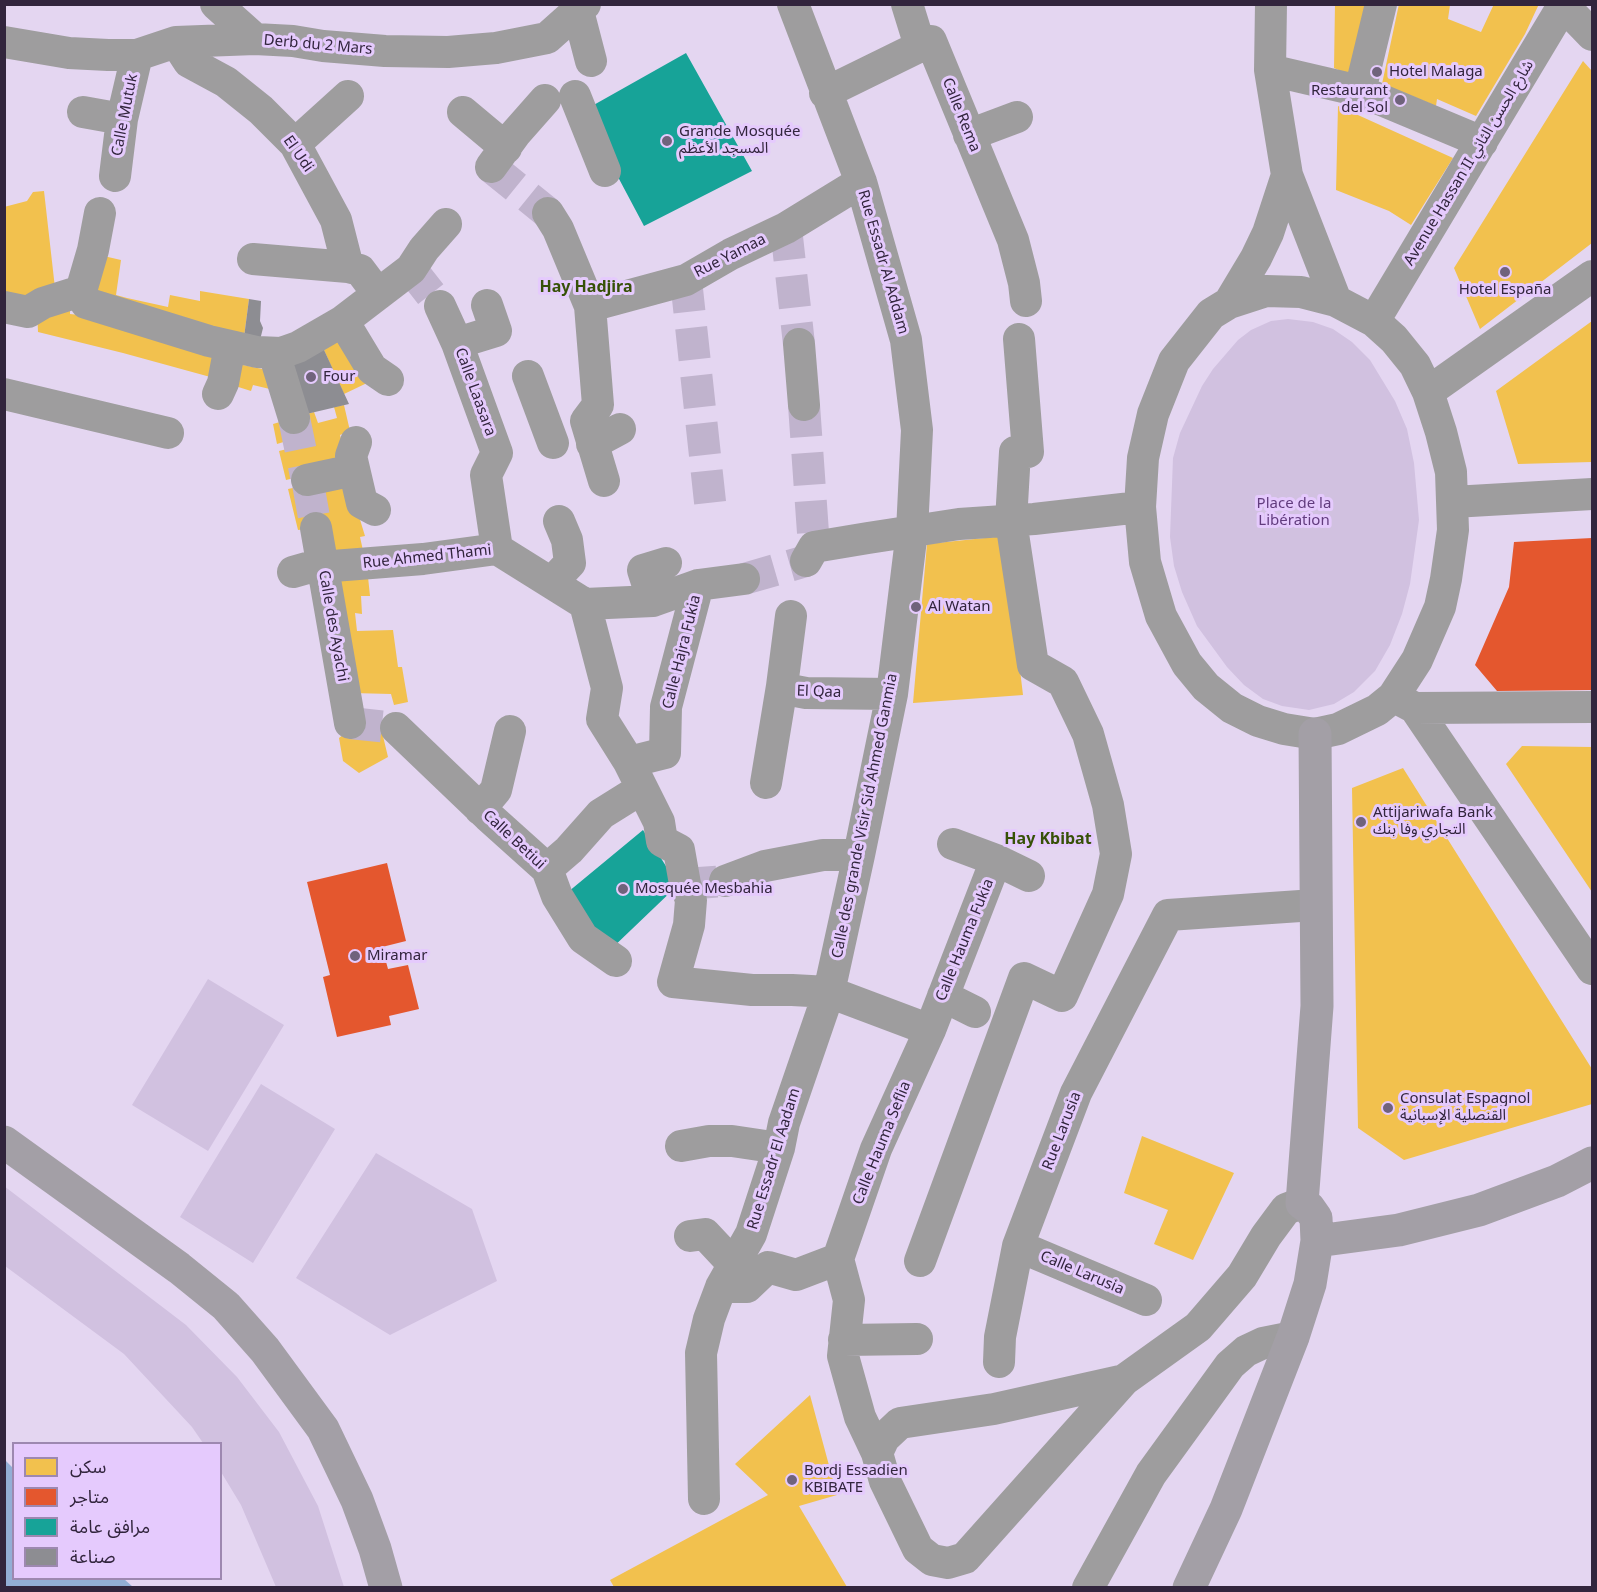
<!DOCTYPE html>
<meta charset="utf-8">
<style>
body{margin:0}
#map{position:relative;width:1597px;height:1592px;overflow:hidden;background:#e4d6f1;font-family:"Noto Sans","Noto Sans Arabic",sans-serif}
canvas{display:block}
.frame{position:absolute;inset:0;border:6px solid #32253d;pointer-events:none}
.legend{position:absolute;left:12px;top:1442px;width:210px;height:138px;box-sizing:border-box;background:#e5cafd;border:2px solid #9d88b0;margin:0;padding:8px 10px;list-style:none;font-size:18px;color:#32253d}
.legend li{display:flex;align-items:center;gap:12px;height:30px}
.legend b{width:30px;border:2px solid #9d88b0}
</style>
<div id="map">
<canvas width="1597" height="1592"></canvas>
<div class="frame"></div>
<ul class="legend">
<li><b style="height:16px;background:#f2c14e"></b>سكن</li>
<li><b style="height:16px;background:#e4572e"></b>متاجر</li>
<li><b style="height:16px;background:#17a398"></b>مرافق عامة</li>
<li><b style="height:16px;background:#8d8d92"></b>صناعة</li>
</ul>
</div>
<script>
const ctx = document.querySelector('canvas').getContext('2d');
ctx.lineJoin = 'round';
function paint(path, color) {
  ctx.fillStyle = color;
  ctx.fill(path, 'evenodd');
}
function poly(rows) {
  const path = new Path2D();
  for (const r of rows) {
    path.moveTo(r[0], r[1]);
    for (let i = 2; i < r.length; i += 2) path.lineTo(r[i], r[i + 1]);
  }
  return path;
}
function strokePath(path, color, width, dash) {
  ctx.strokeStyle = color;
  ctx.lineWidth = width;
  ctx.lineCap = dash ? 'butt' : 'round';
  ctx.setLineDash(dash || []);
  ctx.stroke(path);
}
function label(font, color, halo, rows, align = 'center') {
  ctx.font = font + ' "Noto Sans","Noto Sans Arabic",sans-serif';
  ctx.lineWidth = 6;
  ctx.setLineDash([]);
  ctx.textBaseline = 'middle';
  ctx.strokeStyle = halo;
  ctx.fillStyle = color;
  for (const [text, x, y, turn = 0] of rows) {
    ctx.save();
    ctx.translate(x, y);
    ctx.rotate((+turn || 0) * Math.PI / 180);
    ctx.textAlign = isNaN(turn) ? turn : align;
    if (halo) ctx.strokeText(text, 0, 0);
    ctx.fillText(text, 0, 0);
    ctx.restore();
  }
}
const green = poly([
 [1288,319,1313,322,1333,329,1352,342,1370,360,1395,401,1407,429,1414,463,1419,520,1410,584,1402,614,1390,645,1375,671,1354,692,1334,704,1309,710,1282,706,1263,699,1244,685,1227,667,1197,626,1182,592,1174,566,1170,537,1173,458,1180,433,1202,386,1213,369,1238,340,1251,330,1271,321],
 [208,979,284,1025,208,1151,132,1105],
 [261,1084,335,1129,253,1263,180,1217],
 [376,1153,472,1209,497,1281,390,1335,296,1278],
 [4,1186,186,1325,237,1377,279,1432,318,1506,344,1587,276,1587,241,1505,221,1472,220,1444,203,1443,192,1427,124,1354,5,1266]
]);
const water = poly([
 [4,1459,13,1468,14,1578,124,1579,133,1587,5,1587]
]);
const homes = poly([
 [1335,4,1371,4,1354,77,1334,68],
 [1399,4,1450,5,1448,19,1481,32,1494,4,1539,4,1525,34,1476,116,1437,99,1436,106,1382,84],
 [1583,61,1592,71,1592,243,1480,329,1454,268],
 [1338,106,1453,158,1411,225,1389,211,1336,190],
 [44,191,56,297,4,298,4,207,27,201,33,192],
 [95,254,121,260,116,295,127,298,168,307,170,295,200,301,200,291,249,299,243,345,88,298],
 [70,304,70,314,89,316,221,351,214,378,123,353,38,332,37,308],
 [1592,321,1592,462,1518,464,1496,391],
 [341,329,367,383,344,394,319,339],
 [238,364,277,372,274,390,253,385,251,391,232,385],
 [344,405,350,431,340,435,348,465,286,480,279,451,291,448,290,440,277,444,273,424,314,412,318,423,337,418,334,407],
 [347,477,365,536,360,537,364,555,331,560,316,528,298,530,288,489],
 [1004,536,1023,695,913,703,927,544],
 [327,573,368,577,370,596,361,596,362,614,355,613,357,631,393,630,398,667,402,667,408,702,394,705,391,694,352,693],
 [382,732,388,757,359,773,343,761,339,738,344,734],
 [1522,746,1592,747,1592,892,1506,764],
 [1403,768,1592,1069,1592,1104,1404,1160,1358,1128,1352,788],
 [1142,1136,1234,1173,1193,1260,1154,1244,1168,1210,1124,1193],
 [810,1395,837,1495,799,1506,847,1587,614,1587,610,1580,768,1495,735,1464]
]);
const shops = poly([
 [1592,538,1592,690,1497,691,1475,665,1509,587,1514,542],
 [387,863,406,941,382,947,388,969,408,965,419,1009,389,1016,391,1025,337,1037,323,977,330,975,307,882]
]);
const public = poly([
 [686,53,752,171,644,226,583,111],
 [643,830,678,885,608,952,568,892]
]);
const industry = poly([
 [249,299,261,301,260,321,263,328,258,348,243,345],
 [319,339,349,404,298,416,280,359]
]);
const minorTunnel = poly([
 [491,167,548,213],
 [786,228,799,344],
 [411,269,440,306],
 [686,280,711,511],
 [804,405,814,547],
 [294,418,306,476],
 [308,484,316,528],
 [744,579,806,561],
 [350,723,396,728],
 [685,884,725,881]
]);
const minor = poly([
 [216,4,255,39],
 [907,4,920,46],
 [1271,4,1270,70,1287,175,1336,301],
 [1563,5,1592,35],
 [578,11,591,61],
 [4,42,69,53,108,55,137,55,176,42,255,39,293,41,323,46,385,51,448,52,496,48,547,38,585,4],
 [176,42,189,62,226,82,261,110,295,144,336,220,348,267,360,270,378,294],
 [1270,70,1360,91,1482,142],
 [1360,91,1381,4],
 [825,93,931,41,1013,240,1024,283,1026,301],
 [575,96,605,171],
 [83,112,122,119],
 [463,112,506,148],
 [969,135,1017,117],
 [295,144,348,96],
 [491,167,515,134,545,100],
 [115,176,122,119,137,55],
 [548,213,558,229,590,306,598,405,586,421,604,481],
 [253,259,348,267],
 [81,291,93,250,100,213],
 [1266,291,1301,292,1336,301,1374,321,1394,339,1415,365,1428,392,1441,432,1451,472,1453,530,1446,579,1440,607,1417,660,1393,697,1377,710,1338,729,1315,734,1284,729,1258,721,1232,708,1206,687,1187,664,1161,616,1145,562,1140,507,1143,458,1153,414,1174,361,1211,314,1229,303,1266,291],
 [1229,303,1256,258,1268,233,1287,175],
 [440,306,457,343,497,453,486,475,497,549],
 [590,306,686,280,731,254,786,228,861,182],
 [4,307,28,312,43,303,81,291,86,303,209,341,257,352,281,353,298,347,343,321,411,269,424,249,446,224],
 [343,321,372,369,388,380],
 [1374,321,1564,4],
 [457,343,496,331,487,305],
 [799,344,804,405],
 [274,353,294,418],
 [528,376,553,443],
 [1428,392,1592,276],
 [4,394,168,433],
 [218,394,223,383,230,346],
 [356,442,351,456,362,503,375,510],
 [592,444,620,429],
 [307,480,354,470],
 [1453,502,1592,494],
 [316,528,350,723],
 [806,561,814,547,868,538,959,524,1034,519,1140,507],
 [293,572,307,568,423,559,497,549,585,604,653,601,698,585,744,579],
 [552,582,570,563,567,540,559,521],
 [653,601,643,570,666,563],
 [585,604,607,688,602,719,629,762,659,822,662,841,679,850,685,884,691,900,689,925,673,982,752,990,792,990,829,992,930,1030],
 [791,616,782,686,785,689,806,693,892,694],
 [1400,700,1415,708,1592,707],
 [1415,708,1592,969],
 [396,728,488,816,547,869,557,896,583,938,616,961],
 [629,762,665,753,666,707,698,585],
 [766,783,782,686],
 [480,809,496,790,510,731],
 [996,860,1029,876],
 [547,869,569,850,601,814,641,789],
 [725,881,765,866,823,855,859,855],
 [943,996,975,1012],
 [681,1146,709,1141,732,1141,779,1148],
 [690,1236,705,1234,734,1265],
 [1018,1246,1146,1300],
 [838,1259,876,1149,930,1030,996,860,953,844],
 [920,1261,1024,978,1062,996,1108,894,1116,854,1108,805,1088,734,1063,682,1033,665,1011,521,1015,452,1028,452,1019,339],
 [721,1287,747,1287,768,1267,796,1275,838,1259,849,1300,843,1356,860,1417,877,1453],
 [844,1340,917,1339],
 [999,1362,1000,1337,1018,1246,1076,1093,1168,915,1315,905],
 [1124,1380,965,1558,948,1563,932,1560,918,1549,885,1481,877,1453,884,1438,900,1423,994,1409,1124,1380,1198,1327,1242,1276,1266,1236,1286,1209,1302,1203],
 [704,1499,701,1353,709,1319,721,1287,751,1234,779,1148,784,1123,829,992,859,855,892,694,912,531,917,430,906,340,861,182,793,4],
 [1088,1588,1151,1474,1230,1365,1246,1351,1263,1343,1293,1337]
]);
const major = poly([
 [4,1142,179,1268,226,1306,265,1350,323,1429,357,1500,375,1549,386,1588],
 [1317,1241,1399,1230,1479,1210,1557,1181,1592,1163],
 [1189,1588,1226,1509,1293,1337,1310,1284,1317,1241,1316,1218,1309,1208,1302,1203,1317,1006,1315,734]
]);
const markers = [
 [1377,72,6,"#70637c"],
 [1400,100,6,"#70637c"],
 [667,141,6,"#70637c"],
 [1505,272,6,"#70637c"],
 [311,377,6,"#70637c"],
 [916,607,6,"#70637c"],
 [1361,822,6,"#70637c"],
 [623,889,6,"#70637c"],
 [355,956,6,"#70637c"],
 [1388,1108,6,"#70637c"],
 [792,1480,6,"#70637c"]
];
const streetNames = [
 ["Derb du 2 Mars",318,45,5],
 ["Calle Mutuk",125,115,-79],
 ["Calle Rema",961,115,68],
 ["El Udi",298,154,55],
 ["Avenue Hassan II شارع الحسن الثاني",1469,163,-59],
 ["Rue Yamaa",730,256,-27],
 ["Rue Essadr Al Addam",883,262,74],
 ["Calle Laasara",475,392,70],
 ["Rue Ahmed Thami",427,557,-6],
 ["Calle des Ayachi",333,626,80],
 ["Calle Hajra Fukia",682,652,-76],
 ["El Qaa",819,692,2],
 ["Calle des grande Visir Sid Ahmed Ganmia",865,816,-79],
 ["Calle Betiui",514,840,43],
 ["Calle Hauma Fukia",965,940,-68],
 ["Rue Larusia",1062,1131,-69],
 ["Calle Hauma Seflia",882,1143,-68],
 ["Rue Essadr El Aadam",774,1159,-73],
 ["Calle Larusia",1082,1273,23]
];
const poiNames = [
 ["Hotel Malaga",1389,72],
 ["Restaurant",1388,91,"right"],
 ["del Sol",1388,108,"right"],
 ["Grande Mosquée",679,132],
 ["المسجد الأعظم",679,149],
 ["Hotel España",1505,290,"center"],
 ["Four",323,377],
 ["Al Watan",928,607],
 ["Attijariwafa Bank",1373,813],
 ["التجاري وفا بنك",1373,830],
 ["Mosquée Mesbahia",635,889],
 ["Miramar",367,956],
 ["Consulat Espagnol",1400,1099],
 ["القنصلية الإسبانية",1400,1116],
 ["Bordj Essadien",804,1471],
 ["KBIBATE",804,1488]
];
const parkNames = [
 ["Place de la",1294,504],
 ["Libération",1294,521]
];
const neighbourhoodNames = [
 ["Hay Hadjira",586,287],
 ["Hay Kbibat",1048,839]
];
paint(green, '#d1c1e0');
paint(water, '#93aed5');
paint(homes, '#f2c14e');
paint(shops, '#e4572e');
paint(public, '#17a398');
paint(industry, '#8d8d92');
strokePath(minorTunnel, '#c0b3cd', 32, [32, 16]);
strokePath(minor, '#9e9d9e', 32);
strokePath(major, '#a39fa6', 33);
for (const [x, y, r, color] of markers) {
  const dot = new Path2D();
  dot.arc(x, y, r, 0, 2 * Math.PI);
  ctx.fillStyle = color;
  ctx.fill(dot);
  strokePath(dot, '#e5cafd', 2);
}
label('15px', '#32253d', '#e5cafd', streetNames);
label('15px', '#32253d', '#e5cafd', poiNames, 'left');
label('15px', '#623c7e', '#e5cafd', parkNames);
label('bold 16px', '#375108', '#e5cafd', neighbourhoodNames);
</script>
